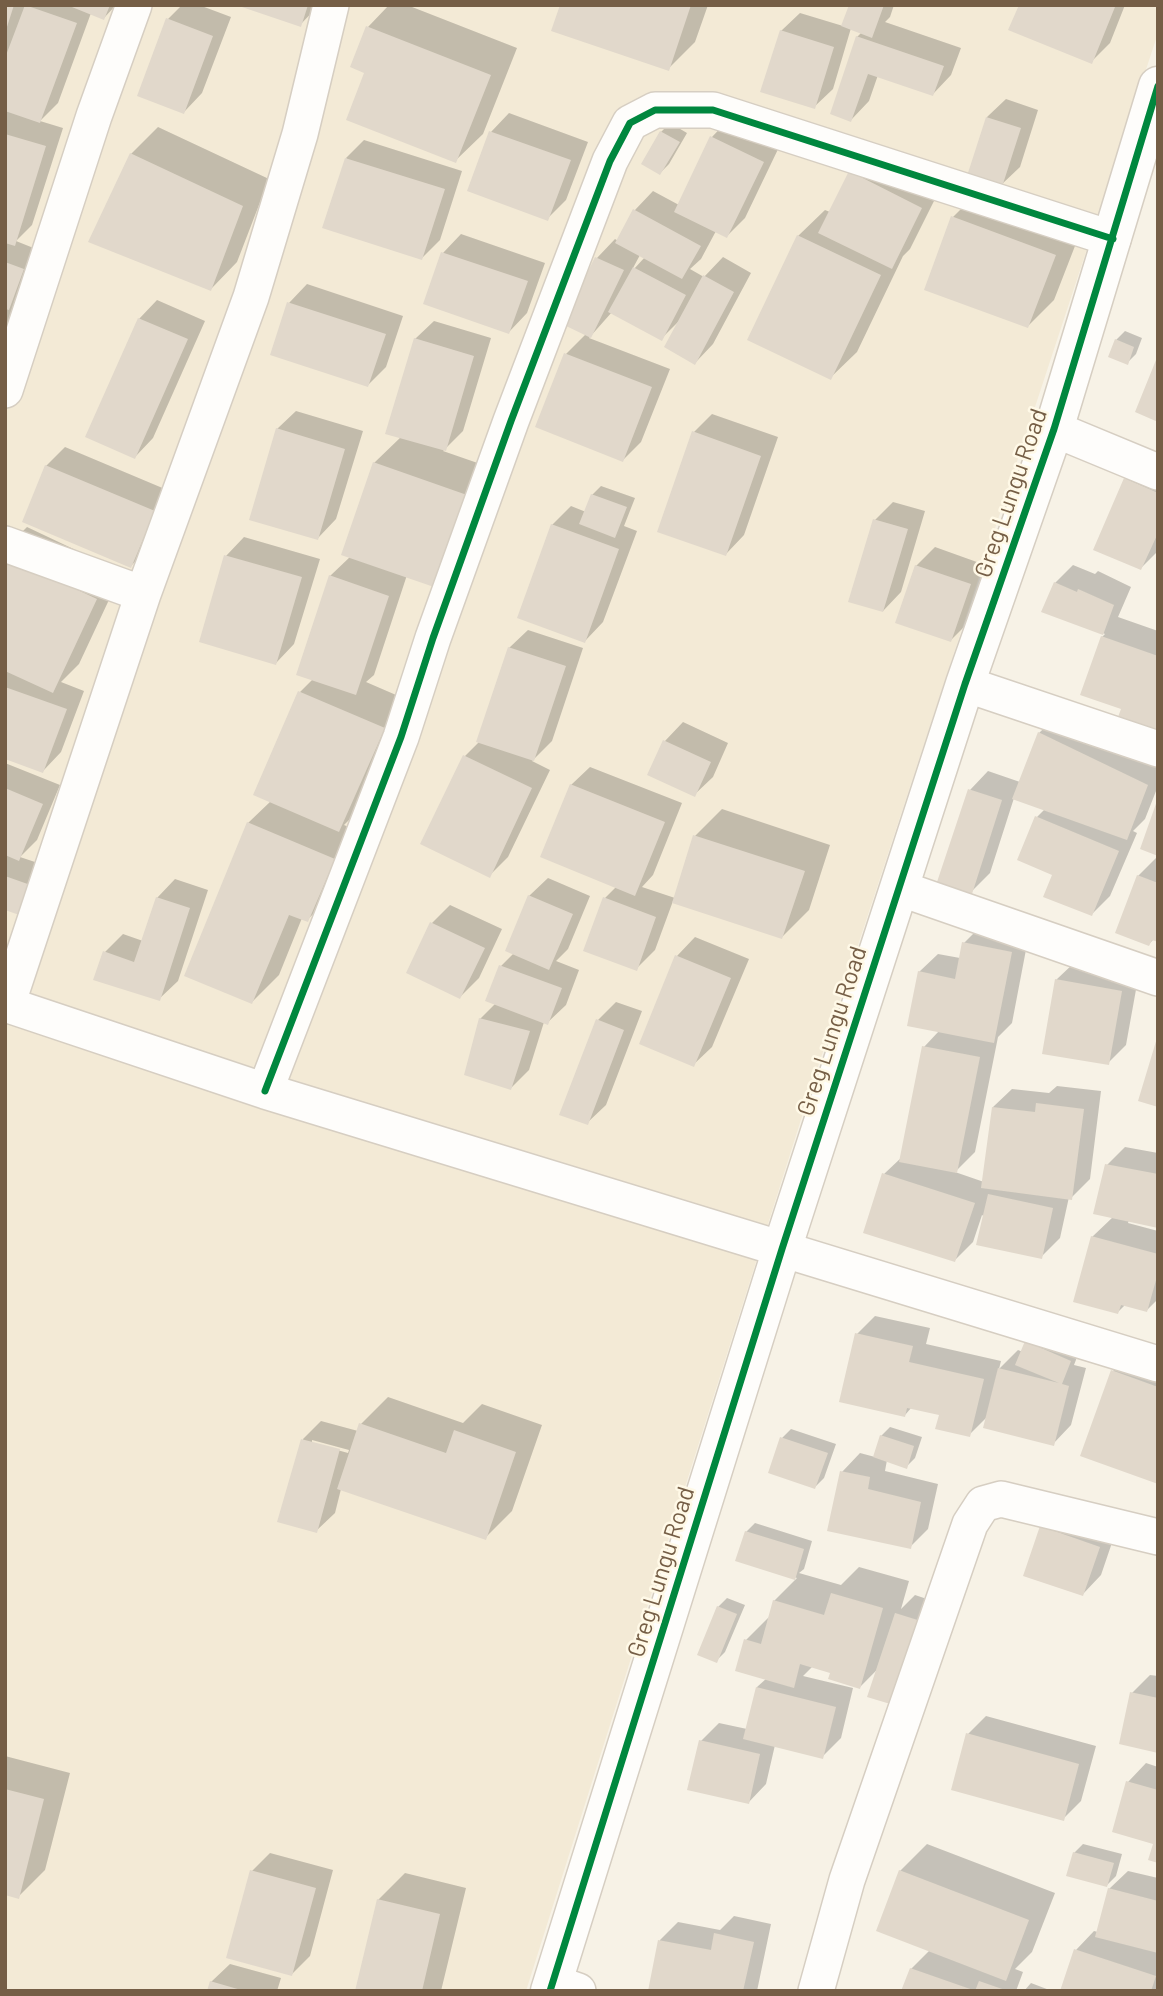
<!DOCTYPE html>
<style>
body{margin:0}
#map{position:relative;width:1163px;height:1996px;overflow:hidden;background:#f7f2e6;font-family:Barlow,sans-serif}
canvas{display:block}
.frame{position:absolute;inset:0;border:7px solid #755e46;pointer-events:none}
</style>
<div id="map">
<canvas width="1163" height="1996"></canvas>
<div class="frame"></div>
</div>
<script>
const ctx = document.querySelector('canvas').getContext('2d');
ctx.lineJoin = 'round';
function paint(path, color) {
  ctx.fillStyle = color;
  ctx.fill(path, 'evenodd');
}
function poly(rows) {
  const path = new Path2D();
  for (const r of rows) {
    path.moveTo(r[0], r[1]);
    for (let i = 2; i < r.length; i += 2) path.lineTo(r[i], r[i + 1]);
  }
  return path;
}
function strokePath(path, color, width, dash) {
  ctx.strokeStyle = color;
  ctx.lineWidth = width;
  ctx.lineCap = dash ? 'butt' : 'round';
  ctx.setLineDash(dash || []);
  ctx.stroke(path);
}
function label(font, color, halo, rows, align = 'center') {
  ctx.font = font + ' Barlow,sans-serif';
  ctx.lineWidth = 5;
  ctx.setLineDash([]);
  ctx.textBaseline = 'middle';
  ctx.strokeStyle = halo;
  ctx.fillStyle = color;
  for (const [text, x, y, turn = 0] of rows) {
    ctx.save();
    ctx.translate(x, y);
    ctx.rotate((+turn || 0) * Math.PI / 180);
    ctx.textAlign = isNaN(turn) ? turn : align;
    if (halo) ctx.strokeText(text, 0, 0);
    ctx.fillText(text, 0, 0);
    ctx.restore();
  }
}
const residential = poly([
 [5,5,1158,5,1158,33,810,1091,526,1991,5,1991]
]);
const shadow = poly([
 [5,5,25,5,24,8,27,5,116,5,104,18,91,13,58,103,40,121,63,128,32,225,16,241,41,251,5,345],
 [182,5,199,5,231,17,202,93,184,112,168,19],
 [240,5,319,5,300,25],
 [389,5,407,5,517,48,483,134,456,160,367,72,368,27],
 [562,5,708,5,695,42,668,69],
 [850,5,894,5,890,17,885,22,961,48,951,75,933,94,878,75,869,101,851,120,857,37,862,32,851,28,833,89,814,107,781,31,800,13,843,26],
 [1020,5,1125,5,1110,43,1091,62],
 [1006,99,1038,110,1020,167,1001,185,987,117],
 [509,113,588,142,566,200,547,219,470,190,491,132],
 [730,118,781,143,745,218,727,236,716,231,701,259,690,269,704,277,723,257,751,273,713,344,695,363,679,321,661,339,612,312,589,338,670,369,641,442,623,460,566,354,586,334,565,323,597,258,615,239,618,241,635,210,653,191,679,205,712,137],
 [640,255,645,257,634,269,633,268],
 [670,123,687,133,669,164,660,173,661,132],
 [158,127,269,179,237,262,211,289,131,154],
 [364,140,462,171,440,240,422,258,346,158],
 [850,172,940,189,910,249,903,256,857,352,830,378,798,236,825,210,830,212],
 [980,190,1082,228,1054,300,1028,326,953,217],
 [461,234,545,263,527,313,509,332,443,253],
 [307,284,403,316,386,367,368,385,289,303],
 [157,300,205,321,153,438,135,457,139,319],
 [434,321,491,338,463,431,443,451,492,468,407,575,374,675,366,682,410,701,366,803,344,825,360,832,334,894,307,920,302,918,279,975,252,1002,248,823,271,801,255,794,300,692,313,679,330,576,351,556,374,463,401,437,415,339],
 [1125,331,1142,338,1136,354,1127,363,1116,340],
 [296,411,363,431,336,519,318,538,277,429],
 [712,414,778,437,744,535,726,554,694,432],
 [65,447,172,492,149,547,131,566,46,466],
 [1144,461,1158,467,1158,551,1141,568,1126,479],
 [601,486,635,498,624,526,637,531,603,622,585,641,552,525,571,506,586,512,592,495],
 [893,502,925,511,901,592,883,611,875,520],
 [27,527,122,572,79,664,61,682,84,691,61,752,43,771,5,757,5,549],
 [244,537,320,559,294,644,276,663,226,556],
 [935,547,988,566,969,622,951,640,916,566],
 [1073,565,1095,574,1098,571,1131,587,1118,617,1158,631,1158,729,1124,708,1102,637,1105,634,1043,611,1055,583],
 [528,630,583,648,552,741,532,761,550,770,508,857,490,875,465,756,480,741,509,648],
 [1058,715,1158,763,1158,786,1145,819,1133,831,1137,833,1110,896,1092,914,1054,874,1037,817,1045,809,1014,798,990,873,971,892,970,790,988,771,1020,782,1039,733],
 [683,722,728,743,713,777,694,795,649,775,665,741],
 [5,763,60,785,37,840,20,857,56,869,5,908],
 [590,767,682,803,653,875,642,887,675,898,695,836,722,809,830,845,809,910,782,937,673,901,655,950,636,969,605,898,617,886,571,785],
 [1157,857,1158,940,1154,939,1149,944,1138,876],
 [548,878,590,896,568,949,556,961,579,970,566,1005,547,1023,544,1022,529,1070,511,1088,480,1019,496,1003,501,966,514,953,529,896],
 [175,879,208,890,178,981,159,999,105,952,123,934,143,941,157,898],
 [450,905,502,929,479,978,460,997,432,923],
 [982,925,1029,934,1012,1023,998,1037,975,1152,955,1172,984,1182,993,1107,1012,1089,1049,1093,1057,1086,1101,1091,1090,1179,1071,1198,1069,1197,1060,1238,1041,1257,982,1215,973,1242,955,1260,884,1174,902,1157,924,1047,939,1031,919,972,938,954,960,958,964,943],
 [695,937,749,959,712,1047,693,1065,677,956],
 [1075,962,1139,973,1126,1045,1108,1063,1056,980],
 [616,1002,642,1011,606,1105,587,1123,598,1020],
 [1125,1147,1158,1153,1158,1226,1129,1220,1128,1223,1158,1231,1158,1299,1147,1310,1126,1304,1118,1312,1092,1237,1113,1217,1107,1165],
 [875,1316,930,1328,926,1344,1001,1361,999,1369,1018,1350,1023,1352,1027,1342,1079,1352,1074,1365,1086,1368,1071,1425,1053,1444,987,1417,969,1435,941,1414,912,1407,905,1415,857,1334],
 [1131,1352,1158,1362,1158,1482,1113,1371],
 [388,1397,463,1423,482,1404,542,1425,512,1511,485,1538,341,1489,335,1513,316,1531,303,1439,321,1421,358,1431,361,1424],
 [312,1440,349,1450,348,1453,312,1443],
 [890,1427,922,1437,915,1458,906,1467,887,1460,885,1471,938,1484,928,1529,910,1547,842,1472,860,1453,875,1457,881,1436],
 [791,1429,836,1444,824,1478,815,1487,770,1472,782,1438],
 [755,1523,812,1541,804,1569,799,1573,841,1585,859,1567,909,1581,901,1609,915,1595,942,1604,860,1687,832,1671,813,1666,803,1676,853,1688,841,1738,822,1757,775,1745,766,1784,748,1803,701,1741,719,1723,747,1729,757,1687,767,1678,746,1640,771,1615,774,1601,797,1578,737,1560,746,1532],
 [1041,1527,1117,1528,1101,1575,1083,1594],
 [727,1598,745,1605,725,1652,716,1661,718,1607],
 [1150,1675,1158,1676,1158,1751,1132,1693],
 [986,1716,1096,1746,1081,1801,1063,1819,968,1734],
 [5,1756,70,1773,45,1870,18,1897,5,1894],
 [1146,1763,1158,1767,1158,1861,1155,1843,1128,1782],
 [927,1844,1055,1893,1032,1952,1015,1969,1023,1972,1016,1991,903,1991,911,1969,930,1950,900,1871],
 [1083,1844,1122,1854,1116,1876,1107,1885,1074,1853],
 [270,1853,333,1870,310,1956,292,1974,252,1871],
 [1128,1871,1158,1878,1158,1991,1062,1991,1076,1950,1094,1931,1098,1932,1109,1889],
 [405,1873,466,1888,441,1991,357,1991,378,1900],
 [734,1916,771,1924,757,1991,650,1991,660,1940,678,1922,720,1930],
 [230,1964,281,1978,277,1991,209,1991,211,1982],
 [1031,1983,1052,1991,1024,1991]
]);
const building = poly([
 [5,5,14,5,6,30,5,30],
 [25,5,77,23,40,123,5,111,5,58],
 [67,5,110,5,104,20],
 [236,5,308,5,301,27],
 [560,5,691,5,669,71,551,31],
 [849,5,884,5,872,38,841,26],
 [1019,5,1112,5,1115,7,1092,64,1008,30],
 [166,18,213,36,184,114,137,96],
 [366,26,491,75,456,163,346,120,364,73,350,67],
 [780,30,834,47,815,109,760,92],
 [856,36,944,66,933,96,868,74,851,122,830,114],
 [986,117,1021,128,1002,187,967,176],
 [489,131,571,160,548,221,467,191],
 [660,131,680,142,660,175,641,164],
 [5,134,46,146,15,246,5,243],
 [710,136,764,162,727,238,674,212],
 [130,153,243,206,211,291,88,242],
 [345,158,445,189,422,260,322,228],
 [849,171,922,208,892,269,818,233],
 [633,209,701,246,682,279,615,243],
 [951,216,1056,255,1028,328,924,290],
 [797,235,881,275,831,380,747,340],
 [441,252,528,281,509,334,423,304],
 [595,257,624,270,591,338,562,324],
 [5,262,24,269,9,310,5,309],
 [633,267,686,295,662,341,608,312],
 [703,275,734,292,695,365,664,347],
 [287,302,386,334,368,387,270,355],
 [138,318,188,339,135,459,85,437],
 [414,338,474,356,446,451,385,434],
 [1115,339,1134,347,1128,365,1108,357],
 [564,353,652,387,623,462,535,427],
 [1158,355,1158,422,1135,412],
 [276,428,345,449,318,540,249,520],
 [692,431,761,456,726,556,657,532],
 [373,462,467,495,434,587,341,555],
 [45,465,155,511,131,568,22,522],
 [1124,478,1158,493,1158,533,1141,570,1093,550],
 [591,494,627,507,615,538,579,524],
 [873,519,908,529,883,612,848,602],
 [551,524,619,549,585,643,517,618],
 [224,555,302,577,276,665,199,642],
 [5,556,97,599,53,693,5,671],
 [915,565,971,584,951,642,895,623],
 [329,575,389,596,356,695,296,675],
 [1054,582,1077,592,1078,589,1114,605,1103,635,1041,612],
 [1101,636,1158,656,1158,731,1118,717,1121,709,1080,695],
 [508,647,566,666,534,761,476,742],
 [5,687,67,709,43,773,5,759],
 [298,691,385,728,339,832,253,795],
 [1038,732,1148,785,1127,840,1012,799],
 [663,740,711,762,695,797,647,775],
 [463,755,532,788,490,878,420,844],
 [570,784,665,822,635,896,540,857],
 [5,788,43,804,19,861,5,855],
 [968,789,1002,800,972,894,937,882],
 [1158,798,1158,856,1140,849],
 [1035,816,1119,851,1092,916,1043,897,1052,875,1017,860],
 [247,822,335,859,308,922,289,915,252,1004,184,976],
 [693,835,805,871,782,939,672,903],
 [1137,875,1158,883,1158,942,1152,940,1149,946,1115,933],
 [5,876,39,888,28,918,5,910],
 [528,895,573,914,549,970,505,951],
 [156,897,190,908,160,1001,93,980,103,951,134,962],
 [603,897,656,917,637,971,583,951],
 [430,922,485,948,460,999,406,973],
 [962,942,1012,952,994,1043,907,1026,918,971,955,979],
 [675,955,731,978,694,1067,639,1044],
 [499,965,562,988,548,1025,485,1001],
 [1055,979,1122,991,1109,1065,1042,1054],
 [479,1018,530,1031,511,1090,464,1075],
 [596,1019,624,1030,588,1125,559,1115],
 [1157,1038,1158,1038,1158,1107,1138,1101],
 [922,1046,980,1057,957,1173,899,1162],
 [1036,1103,1084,1109,1072,1200,981,1188,992,1107,1035,1112],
 [1105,1164,1158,1174,1158,1228,1093,1214],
 [882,1173,975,1203,955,1262,863,1233],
 [988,1194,1053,1208,1042,1259,976,1245],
 [1091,1236,1158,1254,1158,1273,1147,1312,1121,1305,1118,1314,1073,1302],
 [855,1333,913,1346,909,1362,984,1379,970,1437,935,1429,939,1415,907,1408,905,1417,839,1402],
 [1025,1341,1071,1361,1062,1384,1069,1386,1054,1446,983,1428,998,1368,1059,1383,1015,1365],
 [1111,1370,1158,1387,1158,1484,1080,1456],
 [359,1423,446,1453,454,1430,516,1452,486,1540,337,1489],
 [880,1435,914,1446,907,1469,873,1457],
 [780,1437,828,1453,815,1489,768,1473],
 [301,1439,340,1449,317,1533,277,1522],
 [840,1471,870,1477,868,1489,921,1502,911,1549,827,1531],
 [1040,1526,1100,1547,1083,1596,1023,1576],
 [745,1531,804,1549,795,1580,735,1561],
 [831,1593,883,1608,860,1689,828,1679,830,1673,800,1664,794,1688,735,1671,744,1639,761,1644,773,1600,824,1615],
 [717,1606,737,1614,717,1663,697,1655],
 [895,1613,924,1622,897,1706,867,1697],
 [756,1687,836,1707,823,1759,743,1739],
 [1130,1692,1158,1698,1158,1753,1119,1744],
 [966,1733,1079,1764,1064,1821,951,1790],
 [699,1740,760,1754,749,1804,687,1790],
 [1126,1781,1158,1790,1158,1863,1148,1860,1153,1844,1112,1832],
 [5,1789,44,1799,19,1899,5,1895],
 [1073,1852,1114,1863,1107,1887,1066,1876],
 [250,1870,316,1888,292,1976,226,1958],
 [899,1870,1029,1920,1006,1981,876,1931],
 [1108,1888,1158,1901,1158,1953,1095,1937],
 [377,1899,440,1914,422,1991,355,1991],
 [714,1933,754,1942,743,1991,648,1991,658,1940,711,1950],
 [1074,1949,1156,1976,1151,1991,1060,1991],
 [910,1968,973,1990,973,1991,901,1991],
 [210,1981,241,1990,241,1991,207,1991],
 [979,1981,1005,1990,1005,1991,975,1991]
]);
const minor = poly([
 [5,390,94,116,134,5],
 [1054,429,1158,472],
 [5,544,143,594],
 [965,684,1158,749],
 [899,888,1158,978],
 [5,1004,265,1091,1158,1364],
 [7,1005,143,594,251,297,300,134,331,5],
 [265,1091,401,737,433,638,511,421,610,161,630,123,655,110,713,110,1113,239],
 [552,1982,578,1991],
 [816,1991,847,1880,970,1524,983,1504,1001,1499,1158,1537]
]);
const tertiary = poly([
 [550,1991,782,1249,899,888,965,684,1054,429,1158,86]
]);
const cycleway = poly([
 [265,1091,401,737,433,638,511,421,610,161,630,123,655,110,713,110,1113,239],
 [550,1991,782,1249,899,888,965,684,1054,429,1158,86]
]);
const streetNames = [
 ["Greg Lungu Road",1011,493,-71],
 ["Greg Lungu Road",832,1031,-72],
 ["Greg Lungu Road",661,1572,-73]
];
paint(residential, '#f3ead6');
paint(shadow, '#0003');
paint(building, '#e1d8cb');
strokePath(minor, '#d6cec2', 38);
strokePath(tertiary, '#d6cec2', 41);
strokePath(minor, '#fefdfb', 35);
strokePath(tertiary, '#fefdfb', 38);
strokePath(cycleway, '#00873e', 7);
label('24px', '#755e46', '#fff9e7', streetNames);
</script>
